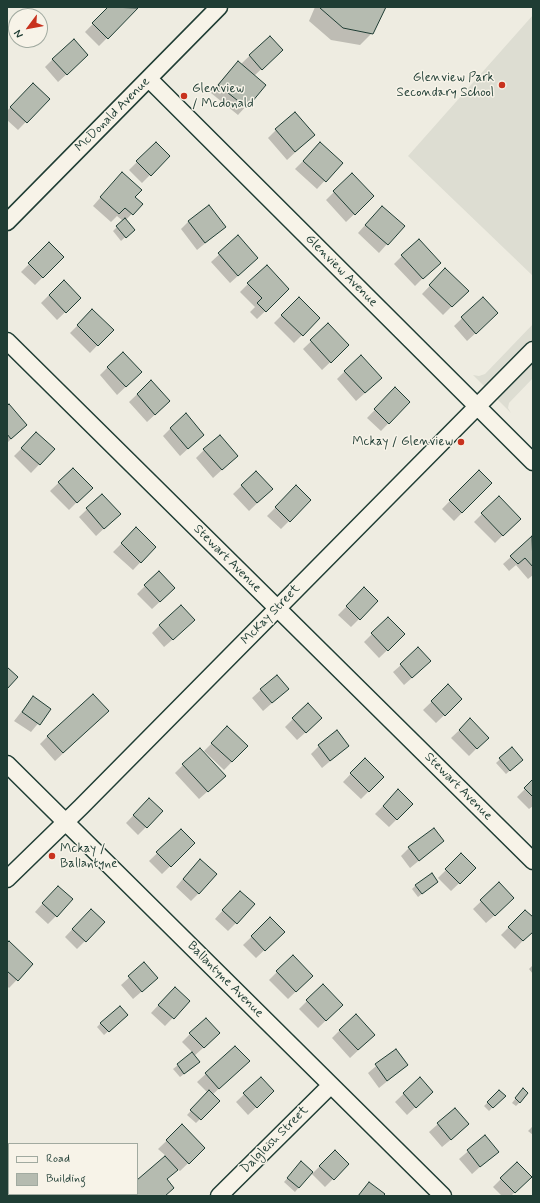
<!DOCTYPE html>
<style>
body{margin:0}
#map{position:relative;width:540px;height:1203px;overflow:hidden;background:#eeece1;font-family:Mynerve,sans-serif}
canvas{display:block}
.frame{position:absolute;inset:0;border:8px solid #1f3d34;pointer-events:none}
.legend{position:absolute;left:8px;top:1143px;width:130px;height:52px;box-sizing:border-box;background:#f7f3e8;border:1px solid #a1aaa0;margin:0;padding:5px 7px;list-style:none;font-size:12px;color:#1f3d34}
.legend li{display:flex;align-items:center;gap:8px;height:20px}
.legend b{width:20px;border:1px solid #a1aaa0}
.north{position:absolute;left:8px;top:8px;width:40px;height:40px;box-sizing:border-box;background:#f7f3e8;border:1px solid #a1aaa0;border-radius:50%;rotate:238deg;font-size:11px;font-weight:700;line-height:16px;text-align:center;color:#1f3d34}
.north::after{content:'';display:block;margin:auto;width:14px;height:18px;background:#c8321e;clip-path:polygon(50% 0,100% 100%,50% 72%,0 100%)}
</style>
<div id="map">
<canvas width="540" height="1203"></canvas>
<div class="frame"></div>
<ul class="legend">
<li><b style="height:5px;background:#f7f3e8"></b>Road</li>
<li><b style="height:11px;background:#b5bbb0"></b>Building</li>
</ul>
<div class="north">N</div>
</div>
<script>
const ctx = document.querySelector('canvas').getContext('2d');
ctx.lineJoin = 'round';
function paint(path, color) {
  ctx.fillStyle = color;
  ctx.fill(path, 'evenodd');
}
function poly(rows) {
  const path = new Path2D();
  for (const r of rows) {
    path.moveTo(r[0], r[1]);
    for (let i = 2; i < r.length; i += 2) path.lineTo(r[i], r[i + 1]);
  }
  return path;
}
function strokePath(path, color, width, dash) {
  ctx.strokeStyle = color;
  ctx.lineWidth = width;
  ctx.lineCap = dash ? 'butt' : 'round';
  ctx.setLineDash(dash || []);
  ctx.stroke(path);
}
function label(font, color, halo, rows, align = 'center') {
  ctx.font = font + ' Mynerve,sans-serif';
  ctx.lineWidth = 3;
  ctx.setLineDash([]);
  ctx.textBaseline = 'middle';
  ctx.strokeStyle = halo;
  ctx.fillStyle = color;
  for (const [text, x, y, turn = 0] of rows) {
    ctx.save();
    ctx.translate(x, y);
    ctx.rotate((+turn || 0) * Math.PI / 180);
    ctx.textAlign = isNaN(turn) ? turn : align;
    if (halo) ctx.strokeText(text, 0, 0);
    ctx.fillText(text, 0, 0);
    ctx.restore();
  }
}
const built = poly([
 [533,15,533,276,408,156],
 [533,324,533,378,509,403,508,408,511,413,473,375,479,376,485,374]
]);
const shadow = poly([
 [109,7,137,8,99,46,85,32],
 [315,7,385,7,372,33,360,45,331,40,309,21],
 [269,37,273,58,254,76,265,85,238,115,211,93,230,70,241,64],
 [53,59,79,63,58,82,45,67],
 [33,84,48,99,18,130,7,120,7,111],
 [276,130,314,135,287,160,268,138],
 [156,143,169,156,142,183,129,170],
 [312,152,341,163,317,189,295,169],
 [352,174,373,196,346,222,326,200],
 [114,182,141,204,125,221,133,230,121,241,113,231,123,221,117,216,111,222,93,206],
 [374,215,403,226,379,253,358,233],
 [189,221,225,227,197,250,181,229],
 [238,237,249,266,230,283,211,262],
 [49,244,63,257,35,285,21,272],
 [402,256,431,270,415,286,394,264],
 [445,270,467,291,443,315,422,294],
 [248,284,280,297,257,319,250,312,255,307,240,292],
 [49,295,80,298,57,320,41,303],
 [299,298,319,318,294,343,274,323],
 [483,298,489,321,467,341,454,326],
 [92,311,112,330,90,353,70,333],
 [328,325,340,353,322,370,303,349],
 [108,367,133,380,117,395,100,375],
 [345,371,373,386,356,401,337,379],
 [151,381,161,409,147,422,129,402],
 [395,389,409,402,381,431,367,418],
 [7,407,26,425,7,443],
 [171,428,203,435,180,456,163,436],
 [29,441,54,449,31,473,14,456],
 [204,450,237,456,213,478,196,458],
 [73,469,91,488,69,510,50,491],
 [479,471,491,483,454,521,442,509],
 [256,472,272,489,249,511,233,494],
 [296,487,310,500,281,529,267,516],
 [102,495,111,522,96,536,79,517],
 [499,497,519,519,495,543,474,522],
 [128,537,155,547,133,570,113,552],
 [532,538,533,575,528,579,516,565,509,571,503,564],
 [159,572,166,596,152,609,137,594],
 [364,589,377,601,351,627,338,615],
 [388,618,404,634,379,658,364,642],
 [160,625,186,628,164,647,152,633],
 [401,665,422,669,404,685,393,672],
 [276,676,279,697,263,711,252,698],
 [448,686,461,699,436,723,423,710],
 [33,697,50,709,31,732,14,721],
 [308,704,313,726,297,740,285,727],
 [100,719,55,761,40,744,48,736],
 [470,720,487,738,469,756,451,738],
 [219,736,247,746,224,770,204,751],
 [319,746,348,746,322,768,311,754],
 [512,748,518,763,506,774,496,763],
 [365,759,383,777,361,799,343,782],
 [183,765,216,784,199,799,175,773],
 [533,781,533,806,529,809,517,797],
 [398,791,412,804,389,827,375,814],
 [149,799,162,811,138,835,126,823],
 [181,830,194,843,162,874,149,861],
 [443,841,410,868,401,856,409,848],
 [461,855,475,868,451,891,438,878],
 [192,868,199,893,191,901,176,887],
 [437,882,418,897,412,889,416,885],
 [499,884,505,906,486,923,473,909],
 [50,895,56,916,48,924,35,912],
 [232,900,236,923,228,931,215,919],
 [525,911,533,919,533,930,515,949,501,935],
 [83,918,104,922,77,949,65,937],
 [270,919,275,940,256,958,243,945],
 [7,944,32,964,9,988,7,986],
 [293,956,312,976,288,999,269,980],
 [144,964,148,986,133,999,121,985],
 [533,965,533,974,529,969],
 [323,985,342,1005,318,1028,299,1009],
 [167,996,189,1001,165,1026,151,1013],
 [123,1018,104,1035,97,1027,101,1023],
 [340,1030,366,1043,350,1058,332,1038],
 [190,1034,211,1041,194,1056,195,1066,180,1077,173,1069,193,1053,182,1042],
 [235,1047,240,1069,212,1095,218,1101,196,1123,187,1115,208,1093,197,1082],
 [395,1050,407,1065,379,1088,368,1073],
 [261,1078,265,1099,248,1115,236,1102],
 [420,1078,424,1099,407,1115,395,1102],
 [499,1091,504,1096,489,1111,484,1106],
 [519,1094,520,1102,516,1106,512,1103],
 [455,1109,460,1132,442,1147,429,1132],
 [182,1126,204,1148,180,1171,177,1169,166,1180,165,1196,113,1196,115,1194,137,1194,137,1181,166,1156,158,1149],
 [533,1126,533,1135,528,1131],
 [485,1137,489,1159,472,1174,459,1159],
 [335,1151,348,1164,325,1187,311,1173,295,1192,284,1182,301,1163,313,1173],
 [517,1163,530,1177,511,1196,502,1196,493,1187]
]);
const building = poly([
 [108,7,138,8,108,39,92,23,108,7],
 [320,7,386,7,373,34,343,28,320,8,320,7],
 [270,36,283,50,262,70,249,55,270,36],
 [74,39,88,55,67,75,52,59,74,39],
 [238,61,266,85,247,108,218,85,238,61],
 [33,83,50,99,27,123,10,107,33,83],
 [295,112,315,135,295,152,275,129,295,112],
 [156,142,170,156,151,176,136,161,156,142],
 [320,142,343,163,326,182,303,161,320,142],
 [122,172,142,190,135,197,143,204,133,215,125,208,119,214,100,197,122,172],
 [352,173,374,196,355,215,333,191,352,173],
 [209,205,226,227,205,243,188,221,209,205],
 [382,206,405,226,388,245,365,225,382,206],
 [125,218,135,230,126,238,116,226,125,218],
 [238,235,258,258,238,276,218,253,238,235],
 [419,239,441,263,423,279,401,255,419,239],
 [49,242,64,257,43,278,28,263,49,242],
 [267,265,289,289,266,312,257,303,262,298,247,283,267,265],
 [445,268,469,291,452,307,429,285,445,268],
 [64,280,81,298,66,313,49,295,64,280],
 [299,297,320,318,303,336,281,315,299,297],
 [483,297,498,313,476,334,461,317,483,297],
 [92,309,114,330,98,346,77,325,92,309],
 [328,323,349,345,331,363,310,340,328,323],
 [123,352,142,372,126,387,107,367,123,352],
 [361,355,382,378,365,393,344,371,361,355],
 [151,380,170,401,155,415,137,394,151,380],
 [395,387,410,402,389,424,374,409,395,387],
 [9,404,27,425,11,439,7,434,7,406,9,404],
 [186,413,204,435,188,449,170,428,186,413],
 [36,432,55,449,40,465,21,448,36,432],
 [220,435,238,456,222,470,203,449,220,435],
 [73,468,93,488,77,503,58,482,73,468],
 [479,470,492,483,462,513,449,500,479,470],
 [256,471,273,489,257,503,241,485,256,471],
 [296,485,311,500,290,522,275,507,296,485],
 [102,494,121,514,104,529,86,508,102,494],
 [499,496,521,519,503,536,481,513,499,496],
 [136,527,156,547,141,563,121,543,136,527],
 [532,536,533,567,525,558,518,564,510,556,532,536],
 [159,571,175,588,160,602,144,585,159,571],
 [364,587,378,601,360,620,346,606,364,587],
 [181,605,195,620,173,640,159,625,181,605],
 [388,617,405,634,388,651,371,633,388,617],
 [418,647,431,661,412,678,400,664,418,647],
 [7,667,18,677,7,689,7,667],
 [277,675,289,689,272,703,260,689,277,675],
 [448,684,462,699,445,716,431,701,448,684],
 [93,694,109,711,63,753,47,736,93,694],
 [33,696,51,709,40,725,22,712,33,696],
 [308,703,322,718,306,733,292,718,308,703],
 [470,718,489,738,477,749,459,730,470,718],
 [227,726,248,746,232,762,211,743,227,726],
 [337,730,349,746,330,761,318,745,337,730],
 [512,747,523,760,510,771,499,758,512,747],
 [200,748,226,776,208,792,182,764,200,748],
 [365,758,384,777,369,792,350,773,365,758],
 [533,779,533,797,524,788,533,779],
 [398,789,413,804,397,820,383,806,398,789],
 [149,798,163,811,147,828,133,815,149,798],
 [434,828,444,841,419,861,408,847,434,828],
 [181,829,195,843,171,867,156,852,181,829],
 [461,853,476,868,460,884,445,869,461,853],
 [200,859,217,874,199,894,183,879,200,859],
 [432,873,438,882,422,894,415,885,432,873],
 [499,882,514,898,495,916,480,900,499,882],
 [58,886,73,899,57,917,42,903,58,886],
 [240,891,255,904,237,924,222,910,240,891],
 [91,909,105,922,86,942,72,929,91,909],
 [525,910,533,917,533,932,523,941,508,927,525,910],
 [270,917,285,932,265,951,251,936,270,917],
 [9,941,33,964,18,981,7,971,7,943,9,941],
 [293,955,313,976,296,992,276,971,293,955],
 [144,962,158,978,142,992,128,976,144,962],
 [323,984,343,1005,326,1021,306,1000,323,984],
 [175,987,190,1001,174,1019,158,1005,175,987],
 [120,1006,128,1015,109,1032,100,1023,120,1006],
 [356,1014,375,1035,358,1050,339,1030,356,1014],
 [206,1018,220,1033,204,1048,189,1033,206,1018],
 [235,1046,250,1061,219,1089,205,1073,235,1046],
 [396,1049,408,1065,387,1081,375,1064,396,1049],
 [192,1052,200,1062,184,1074,177,1064,192,1052],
 [261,1077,274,1091,257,1108,243,1093,261,1077],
 [420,1077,433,1092,416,1108,403,1093,420,1077],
 [523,1088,528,1093,520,1103,515,1098,523,1088],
 [209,1090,220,1101,201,1120,190,1110,209,1090],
 [499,1090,506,1096,493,1108,487,1102,499,1090],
 [455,1108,469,1124,451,1140,437,1123,455,1108],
 [182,1124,205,1148,189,1164,166,1140,182,1124],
 [485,1135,499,1152,480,1167,467,1150,485,1135],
 [335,1150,349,1164,334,1180,319,1166,335,1150],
 [165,1156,178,1170,167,1179,174,1188,165,1196,124,1196,122,1194,137,1194,137,1180,165,1156],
 [301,1161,313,1172,299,1188,287,1178,301,1161],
 [517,1162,532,1177,515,1193,500,1178,517,1162],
 [369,1182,385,1194,383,1196,358,1196,369,1182]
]);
const street = poly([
 [149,79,533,462],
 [7,222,219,7],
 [7,341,533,861],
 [7,764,443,1196],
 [7,879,81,807,533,350],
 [219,1196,331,1085]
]);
const markers = [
 [502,85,4,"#c8321e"],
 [184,96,4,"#c8321e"],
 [461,442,4,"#c8321e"],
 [52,856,4,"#c8321e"]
];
const poiNames = [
 ["Glenview Park",494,78],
 ["Secondary School",494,93],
 ["Glenview",192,89,"left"],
 ["/ Mcdonald",192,104,"left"],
 ["Mckay / Glenview",453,442],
 ["Mckay /",60,849,"left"],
 ["Ballantyne",60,864,"left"]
];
const streetNames = [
 ["McDonald Avenue",113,115,-45],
 ["Glenview Avenue",341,271,45],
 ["Stewart Avenue",227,559,45],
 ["McKay Street",271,615,-46],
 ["Stewart Avenue",458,787,45],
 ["Ballantyne Avenue",225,980,45],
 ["Dalgleish Street",275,1140,-45]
];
paint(built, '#ddddd2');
paint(shadow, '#0003');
paint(building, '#b5bbb0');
strokePath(building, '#1f3d34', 1);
strokePath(street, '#1f3d34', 19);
strokePath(street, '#f7f3e8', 16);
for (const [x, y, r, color] of markers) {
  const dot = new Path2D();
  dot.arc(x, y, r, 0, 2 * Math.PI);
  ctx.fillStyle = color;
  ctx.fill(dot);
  strokePath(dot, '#f7f3e8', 1.5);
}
label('13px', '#1f3d34', '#f7f3e8', poiNames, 'right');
label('13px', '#1f3d34', '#f7f3e8', streetNames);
</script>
